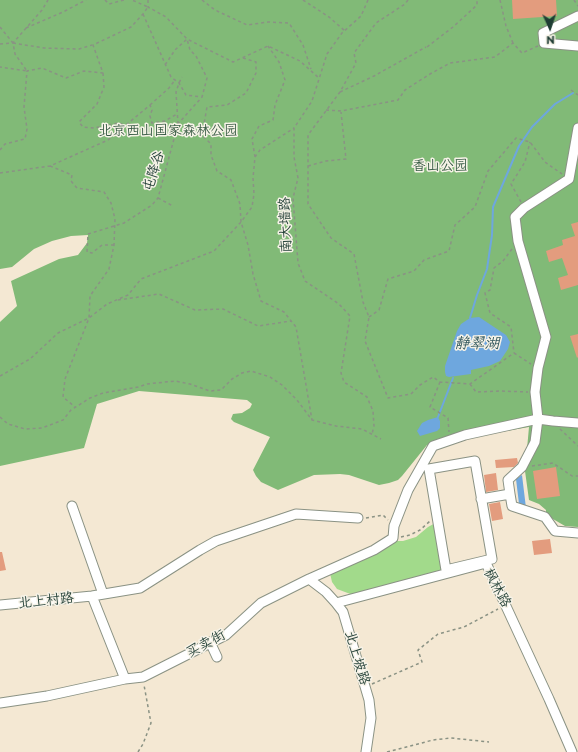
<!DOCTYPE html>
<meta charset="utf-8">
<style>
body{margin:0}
#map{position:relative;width:578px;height:752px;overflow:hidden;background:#f4e8d3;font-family:"Playpen Sans",sans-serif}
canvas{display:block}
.north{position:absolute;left:530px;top:8px;width:40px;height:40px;-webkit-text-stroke:3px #f7f3e8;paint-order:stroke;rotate:177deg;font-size:11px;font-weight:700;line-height:16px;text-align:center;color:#1f3d34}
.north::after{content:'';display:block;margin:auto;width:14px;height:18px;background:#1f3d34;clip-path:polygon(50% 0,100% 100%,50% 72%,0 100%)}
</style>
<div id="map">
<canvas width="578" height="752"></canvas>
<div class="north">N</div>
</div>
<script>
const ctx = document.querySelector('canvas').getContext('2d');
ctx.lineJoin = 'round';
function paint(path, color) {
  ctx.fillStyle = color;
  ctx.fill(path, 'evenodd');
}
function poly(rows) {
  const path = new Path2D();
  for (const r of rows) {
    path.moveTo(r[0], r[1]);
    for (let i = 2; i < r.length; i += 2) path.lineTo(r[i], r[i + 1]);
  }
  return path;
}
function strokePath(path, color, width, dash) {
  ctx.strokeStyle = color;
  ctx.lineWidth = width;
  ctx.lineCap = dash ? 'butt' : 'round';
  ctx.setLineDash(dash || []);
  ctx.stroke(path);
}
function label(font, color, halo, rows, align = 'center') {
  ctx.font = font + ' "Playpen Sans","LXGW WenKai TC",sans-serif';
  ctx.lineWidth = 3;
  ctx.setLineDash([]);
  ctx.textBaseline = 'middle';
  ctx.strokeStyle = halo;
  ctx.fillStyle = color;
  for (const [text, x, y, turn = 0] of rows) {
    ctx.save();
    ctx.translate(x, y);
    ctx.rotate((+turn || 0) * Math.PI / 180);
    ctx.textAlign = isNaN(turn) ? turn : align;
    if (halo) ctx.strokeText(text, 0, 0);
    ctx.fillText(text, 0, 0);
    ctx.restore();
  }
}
const green = poly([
 [439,521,446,570,353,595,337,589,332,582,330,573,394,541,403,541,416,537,428,527]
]);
const forest = poly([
 [0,0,578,0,578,527,565,526,546,515,546,510,539,504,529,500,525,471,529,427,427,445,402,476,398,480,389,483,379,485,349,475,340,474,314,475,278,490,261,482,256,476,253,470,270,437,234,422,231,419,233,414,242,413,250,408,252,404,247,400,139,391,97,404,84,448,0,466,0,322,17,306,11,281,59,259,78,255,87,243,88,235,71,236,52,241,34,249,12,267,0,269]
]);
const water = poly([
 [479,317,506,335,510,342,508,349,500,361,489,366,471,370,471,374,449,377,446,376,445,372,445,366,457,331,461,324,470,318],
 [438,417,440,421,440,428,437,431,420,436,417,431,422,423,428,420],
 [522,475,526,508,519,504,516,479]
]);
const stream = poly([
 [470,318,477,295,487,269,492,235,493,207,519,146,532,127,555,104,573,93],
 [438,417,453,378]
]);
const building = poly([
 [512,0,556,0,557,16,513,19],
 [578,222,578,285,561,290,558,278,568,275,562,258,549,262,546,251,563,245,562,240,575,236,571,224],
 [578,334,578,357,577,358,570,336],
 [517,458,518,463,514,467,496,468,495,460],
 [556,467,560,496,537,499,533,471],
 [496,473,498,490,486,492,484,475],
 [500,502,503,519,492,521,489,504],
 [550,539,552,553,534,555,532,541],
 [0,552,2,552,6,570,0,571]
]);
const path = poly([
 [105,0,109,4,124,0],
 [148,0,148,7,166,17,187,39,233,62,268,46,300,61,319,78],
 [202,0,215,10,247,25,268,22,289,23,303,45,311,69],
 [303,0,329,17,345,31],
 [368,0,361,16,342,33,327,54,312,101,294,128,294,157,298,178,293,198,298,263,305,281,339,304,350,316,341,373,344,382,367,397,373,411,374,426,372,434],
 [408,0,405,4,376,23,354,53,356,63,340,92,308,135,308,204,331,238,354,254,363,302,369,317,365,341,388,398,411,394,420,385,433,377,440,382,470,384,514,353],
 [500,0,506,26,513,43],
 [574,0,578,6],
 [143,14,171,77,179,83,186,95,201,97],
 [0,27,13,43,15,54,27,71,0,67],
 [26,28,63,12,86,0],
 [13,43,44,48,79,49,92,45],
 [0,44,13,43,42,10,48,0],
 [427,47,453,27,477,5,477,0],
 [243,58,256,62,256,73,246,93,227,105,207,107,202,135,211,144,211,155,217,171,231,180,240,204,241,222,248,245,253,274,261,301,284,312,296,327,312,420],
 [103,73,104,87,97,104,79,122,83,127,94,128,119,123,126,126],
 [571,90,578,95],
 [340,92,374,76,426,47],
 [150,105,169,88,175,80],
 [326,110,341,111,398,100,405,90,430,74,450,63,495,57,513,43,522,53,538,46],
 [178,124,176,92,179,83,182,77],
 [0,150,5,144,25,139,27,129,24,107,27,71,42,68,66,78,84,71,103,73,93,45,131,27,143,14,148,7,132,0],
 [255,157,252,139,259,126,273,120,275,105,285,80,279,62,268,46],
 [50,166,72,175,71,181,77,188,104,192,111,203,115,219,114,245,109,269,90,296,89,318,65,379,63,397,75,407],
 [308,166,326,161,346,159,341,112],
 [0,173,50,166,108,140,150,105,152,110,150,116,152,123,165,121,177,114],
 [158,198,173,206],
 [521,202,511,184,525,162,530,142],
 [114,245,102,245,92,253,87,252,88,234,124,223,152,205,158,198,178,124,202,97,207,78,196,56,190,50,187,39,175,50,165,65],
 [512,249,503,261,494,268,490,290,485,293,490,313,511,327,514,353],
 [118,300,159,294,195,310,223,309,258,326,291,321],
 [369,317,379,310,388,279,414,271,424,260,449,251,455,225,475,207,488,171,516,138,530,142,545,162,562,174],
 [514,353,531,364],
 [0,376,30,359,58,333,89,318,107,304,128,295,141,279,214,251,241,222,252,207,254,194,253,178,255,157,260,150,294,128],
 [440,382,430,407,448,418,449,432],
 [470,384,476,392,499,391,528,392],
 [0,417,8,424,25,429,42,428,63,420,71,410,90,398,103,393,138,387,147,384,175,381,190,384,210,391,221,390,232,379,242,373,251,371,270,377,282,385,297,400,312,420,336,426,362,429,381,439],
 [560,429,578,446],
 [532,466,553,463,572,476,578,476],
 [366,518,383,515,388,520],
 [401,537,410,535,420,530,430,521],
 [372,684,422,662,418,650,438,634,464,627,498,609],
 [138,752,143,744,151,723,144,685],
 [387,752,433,740,451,738,489,742]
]);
const minor = poly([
 [578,16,543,33,544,43,578,46],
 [475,461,492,559,446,570,429,469,475,461],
 [510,494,508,480,522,467,535,442,538,419,535,392,538,368,546,337,518,241,515,217,524,208,569,179,578,128],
 [481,499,510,494,512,506,545,517,555,531,578,533],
 [72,506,103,594],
 [309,579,326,592,336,603,343,612,369,700,371,718,366,752],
 [92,596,125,679],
 [336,603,486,563,549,699,572,752],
 [0,605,92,596,140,588,200,550,216,541,296,514,358,518],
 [210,642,217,657],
 [0,703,47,696,125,679,143,677,226,635,261,603,309,579,374,550,393,538,394,526,408,490,433,446,465,435,538,419,553,421,578,423]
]);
const parkNames = [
 ["北京西山国家森林公园",168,131],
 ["香山公园",440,166]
];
const streetNames = [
 ["屯降谷",154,171,-73],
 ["南大墙路",286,225,-92],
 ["枫林路",497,588,62],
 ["北上村路",46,601,-6],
 ["买卖街",206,644,-28],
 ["北上坡路",357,658,73]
];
const waterNames = [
 ["静翠湖",477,344]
];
paint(green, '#a2da8b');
paint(forest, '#81ba77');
paint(water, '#6ea7de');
strokePath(stream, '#6ea7de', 2);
paint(building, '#e39c7e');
strokePath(minor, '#8a9284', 11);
strokePath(path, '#8a9284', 1.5, [3, 3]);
strokePath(minor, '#fff', 9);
label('14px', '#395c45', '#f7f3e8', parkNames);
label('14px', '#1f3d34', '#f7f3e8', streetNames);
label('italic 15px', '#33585e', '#f7f3e8', waterNames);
</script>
